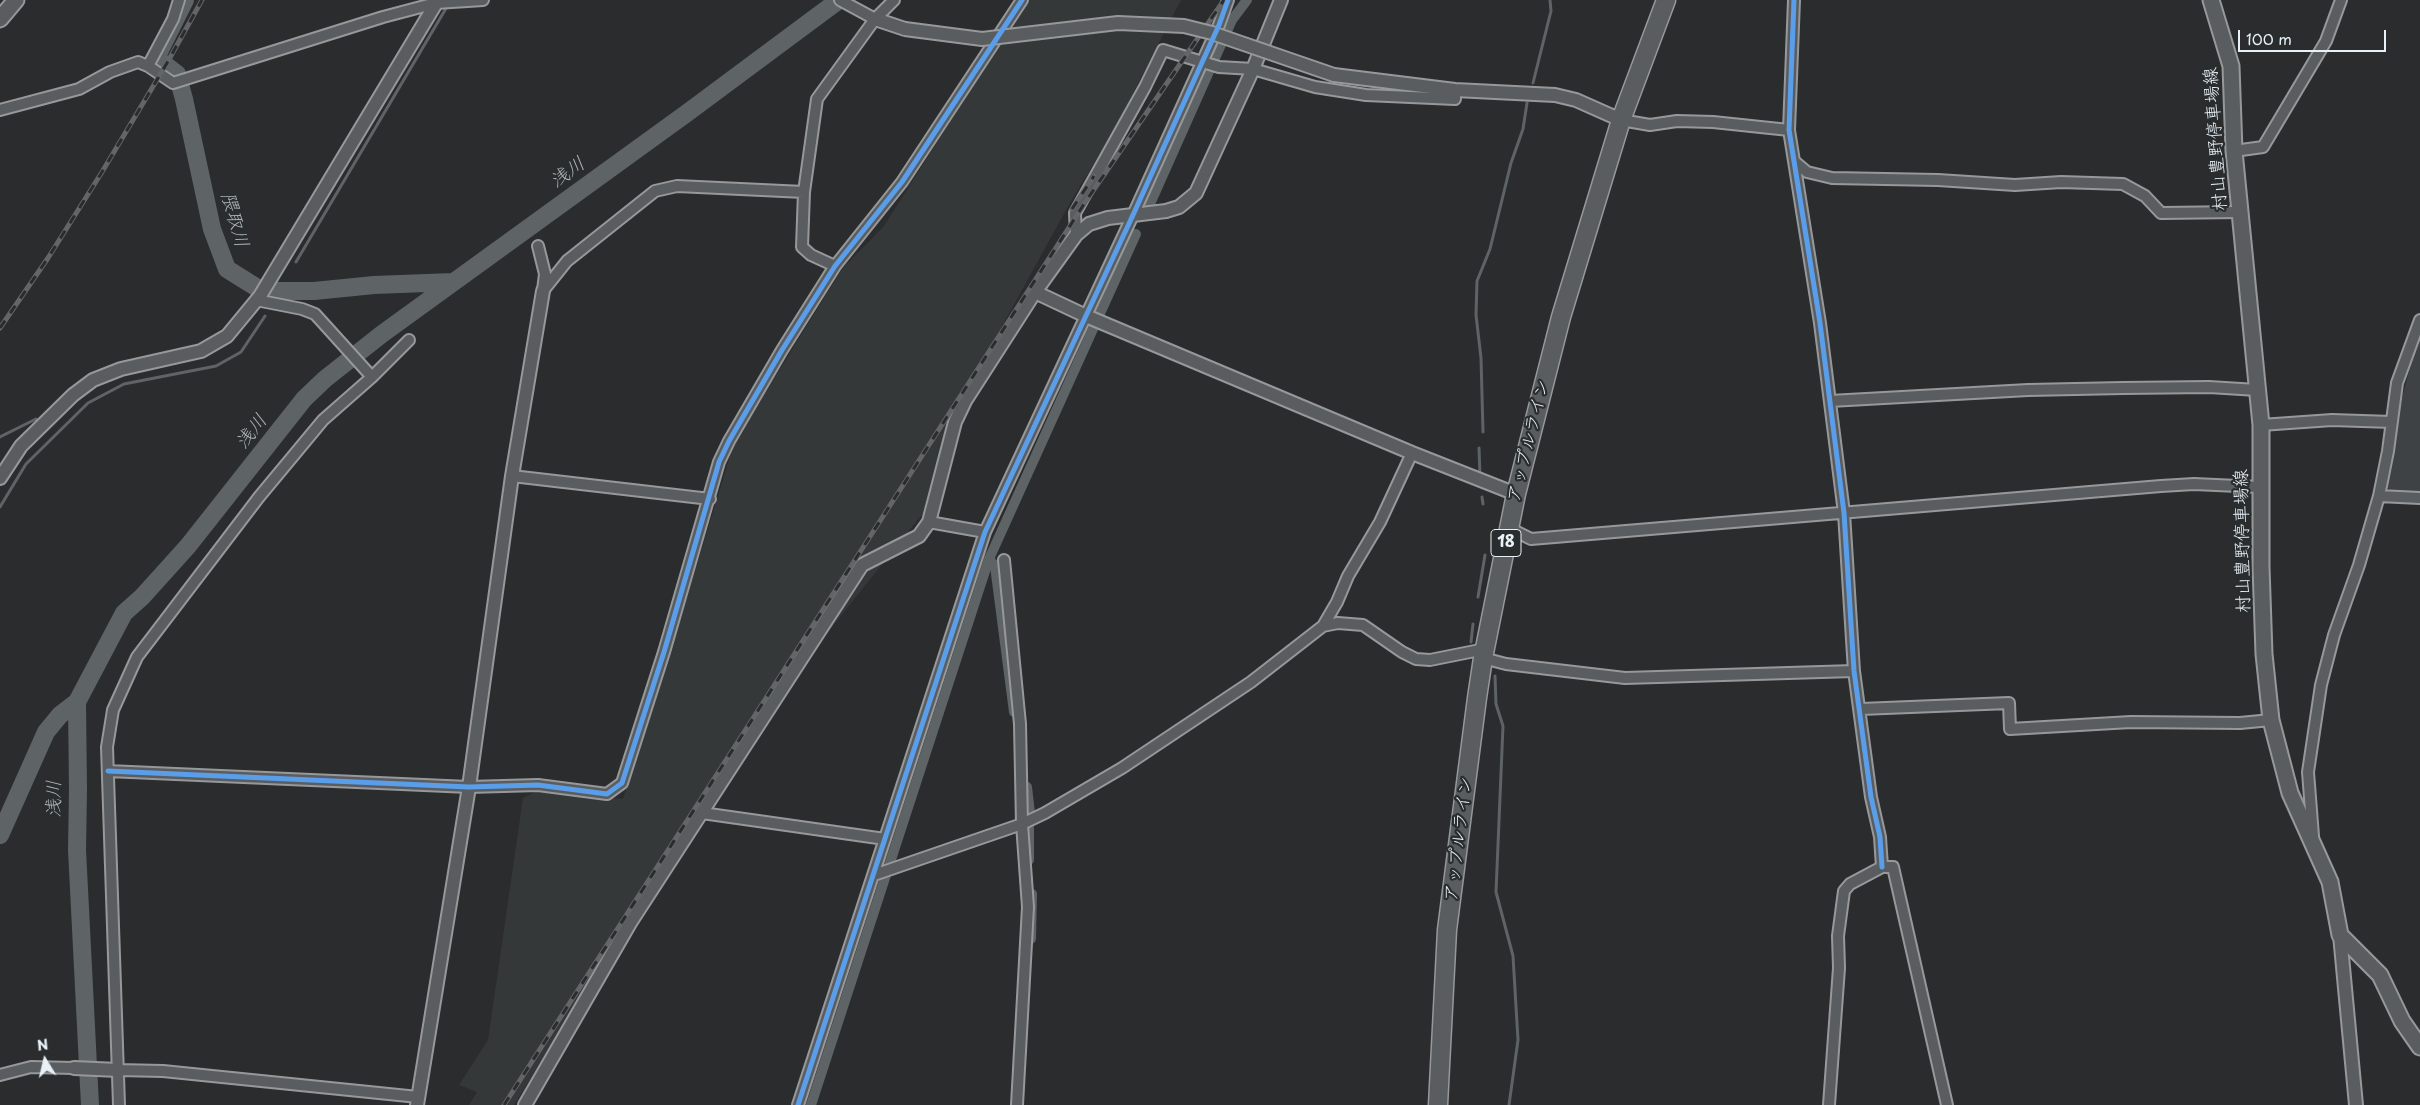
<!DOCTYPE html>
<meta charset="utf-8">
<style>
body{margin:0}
#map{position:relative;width:2420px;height:1105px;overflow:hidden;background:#2b2c2d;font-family:"Playpen Sans",sans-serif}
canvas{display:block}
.north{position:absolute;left:20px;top:1035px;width:50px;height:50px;-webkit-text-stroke:4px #2a2d2e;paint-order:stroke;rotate:351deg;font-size:14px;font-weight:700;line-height:20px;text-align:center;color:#e8f1f8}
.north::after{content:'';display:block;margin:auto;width:18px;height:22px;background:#e8f1f8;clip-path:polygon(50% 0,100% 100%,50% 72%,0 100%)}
.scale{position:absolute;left:2238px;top:30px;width:148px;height:22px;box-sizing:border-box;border:2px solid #e8f1f8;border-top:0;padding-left:6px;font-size:15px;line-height:18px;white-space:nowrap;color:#e8f1f8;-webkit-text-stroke:4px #2a2d2e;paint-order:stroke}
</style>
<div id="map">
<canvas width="2420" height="1105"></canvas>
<div class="north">N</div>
<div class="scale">100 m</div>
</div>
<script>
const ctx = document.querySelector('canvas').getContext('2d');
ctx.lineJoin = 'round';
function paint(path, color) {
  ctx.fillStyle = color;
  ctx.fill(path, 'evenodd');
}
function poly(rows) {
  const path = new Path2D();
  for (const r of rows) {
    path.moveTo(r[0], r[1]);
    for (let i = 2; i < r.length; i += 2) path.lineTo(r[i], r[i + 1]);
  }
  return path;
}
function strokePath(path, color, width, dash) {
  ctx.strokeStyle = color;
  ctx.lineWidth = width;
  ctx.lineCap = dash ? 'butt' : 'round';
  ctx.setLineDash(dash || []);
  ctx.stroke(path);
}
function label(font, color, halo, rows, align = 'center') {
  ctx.font = font + ' "Playpen Sans","Klee One",sans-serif';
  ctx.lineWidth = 4.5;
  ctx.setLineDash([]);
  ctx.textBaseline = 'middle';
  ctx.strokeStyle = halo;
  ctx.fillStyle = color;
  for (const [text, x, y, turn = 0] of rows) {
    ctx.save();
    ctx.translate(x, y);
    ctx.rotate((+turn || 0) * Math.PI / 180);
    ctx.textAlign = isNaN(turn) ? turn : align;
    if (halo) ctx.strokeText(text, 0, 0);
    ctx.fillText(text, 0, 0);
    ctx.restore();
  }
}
const built = poly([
 [1027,0,1181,0,1113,132,1071,201,958,406,927,512,919,518,792,677,678,843,514,1105,469,1105,477,1092,459,1085,488,1040,523,798,537,791,623,799,656,698,734,443,842,269,884,226]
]);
const green = poly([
 [2420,341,2420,494,2391,491,2387,487,2401,402,2412,359]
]);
const stream = poly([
 [1533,83,1551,11,1550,0],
 [296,262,448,5],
 [1483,432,1481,358,1476,315,1477,281,1490,249,1511,163,1523,129,1527,103],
 [0,437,36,419],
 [1479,448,1480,476],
 [1482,497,1483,504],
 [0,507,26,464,88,403,124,384,216,366,241,352,265,316],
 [1478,597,1485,555],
 [1471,642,1473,624],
 [1495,676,1496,704,1503,726,1496,892,1513,956,1518,1040,1509,1105]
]);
const canal = poly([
 [1150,204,1232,20,1247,0],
 [989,559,995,566,1014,712],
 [1027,787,1030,813],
 [1029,860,1029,828],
 [1031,939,1032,894],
 [811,1105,989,559,1136,234]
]);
const river = poly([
 [185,0,156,58,177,74,184,99,212,229,227,269,259,289,271,291,314,291,374,285,453,282],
 [0,835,46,732,60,715,77,702],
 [90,1105,77,850,78,790,77,702,124,613,142,597,188,546,304,399,325,379,382,334,687,113,839,0]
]);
const minor = poly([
 [840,0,875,19],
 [1794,0,1789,130,1820,323,1844,513,1854,671,1871,797,1880,837,1882,867],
 [148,66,173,19,179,0],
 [0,110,79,89,110,72,138,62,148,66,173,83,383,17,436,3,483,0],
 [1621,120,1650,125,1677,121,1713,122,1789,130],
 [2234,151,2263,147,2326,41,2341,0],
 [1794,161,1807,172,1832,178,1938,180,2015,185,2061,182,2123,184,2145,196,2161,213,2240,212],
 [1076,235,1075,213,1145,87,1163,50,1219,67,1253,69,1315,87,1366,95,1455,99,1455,90],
 [538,246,545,274,543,290],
 [835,266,811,255,802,247,804,192,817,99,875,19,894,0],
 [543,291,567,261,655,191,677,186,804,192],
 [256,300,302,309,315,314,372,377],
 [1830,401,2028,390,2123,388,2209,387,2257,390],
 [2261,425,2332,420,2392,422],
 [512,476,710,499],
 [2379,496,2420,498],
 [929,522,985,532],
 [1509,528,1531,539,2161,486,2194,484,2260,487],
 [1004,560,1020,724,1022,824,1028,907,1017,1105],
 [1323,626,1337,602,1348,576,1380,522,1412,453],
 [1483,658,1506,664,1625,678,1854,671],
 [1861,709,2009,703,2010,729,2131,722,2240,723,2271,720],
 [108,771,469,787,538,785,607,794,622,783,664,652,719,462,729,441,782,350,835,266,902,182,1022,0],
 [702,813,885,839],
 [2313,836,2308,772,2321,685,2334,635,2359,565,2379,496,2388,451,2397,383,2420,320],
 [874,875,1022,824,1045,813,1122,768,1251,682,1323,626,1338,623,1363,625,1402,652,1416,659,1430,660,1485,649],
 [118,1070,163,1071,418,1097],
 [0,1075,31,1067,74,1068],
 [119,1105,107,747,113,710,137,657,259,497,323,420,372,377,409,340],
 [798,1105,985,532,1133,215,1219,25,1228,0],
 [1829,1105,1839,968,1838,936,1844,891,1850,884,1882,867,1893,867,1947,1105]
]);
const tertiary = poly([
 [875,19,905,29],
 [1334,75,1455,90,1555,95,1576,100,1621,120],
 [1035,292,1086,316,1412,453,1516,494],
 [0,478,21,446,73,395,93,380,121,369,201,351,227,336,260,296,438,0],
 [2340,935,2356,1105],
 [74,1068,118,1070],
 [417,1105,469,787,512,476,543,291],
 [525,1105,630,923,862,565,919,536,929,522,955,422,965,401,1035,292,1076,235,1089,224,1108,218,1166,211,1179,207,1196,193,1253,69,1281,0]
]);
const secondary = poly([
 [2211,0,2231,66,2234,151,2261,425,2261,567,2264,654,2271,720,2290,793,2330,882,2340,935,2380,975,2402,1021,2420,1047],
 [0,19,16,0]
]);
const trunk = poly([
 [1438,1105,1447,930,1477,698,1483,658,1516,494,1561,317,1621,120,1666,0]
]);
const rail = poly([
 [1072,209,1094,176],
 [0,328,48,258,102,172,167,63,202,0],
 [504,1105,1086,201,1224,0]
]);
const tertiaryBridge = poly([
 [905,29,982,39,1118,23,1184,26,1212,33,1334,75]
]);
const cycleway = poly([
 [1794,0,1789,130,1820,323,1844,513,1854,671,1871,797,1880,837,1882,867],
 [108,771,469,787,538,785,607,794,622,783,664,652,719,462,729,441,782,350,835,266,902,182,1022,0],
 [798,1105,985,532,1133,215,1219,25,1228,0]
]);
const shields = [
 [1506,543,30]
];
const shieldNames = [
 ["18",1506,543]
];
const streetNames = [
 ["村山豊野停車場線",2216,139,-94],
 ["アップルライン",1529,441,-76],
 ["村山豊野停車場線",2243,541,-91],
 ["アップルライン",1459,839,-83]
];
const waterNames = [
 ["浅川",568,173,-36],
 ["隈取川",234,220,74],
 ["浅川",252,432,-52],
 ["浅川",55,799,-90]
];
paint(built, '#353839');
paint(green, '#3f4244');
strokePath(stream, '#5e6365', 3);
strokePath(canal, '#5e6365', 10);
strokePath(river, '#5e6365', 18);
strokePath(minor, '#96989a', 14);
strokePath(tertiary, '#96989a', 16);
strokePath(secondary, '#96989a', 19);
strokePath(trunk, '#96989a', 21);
strokePath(minor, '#5a5d60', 10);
strokePath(tertiary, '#5a5d60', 12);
strokePath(secondary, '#5a5d60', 15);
strokePath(trunk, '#5a5d60', 18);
strokePath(rail, '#636566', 5);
strokePath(rail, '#2a2d2e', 3, [9]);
strokePath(tertiaryBridge, '#96989a', 16, []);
strokePath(tertiaryBridge, '#5a5d60', 12);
strokePath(cycleway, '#5a9eea', 5);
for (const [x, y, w] of shields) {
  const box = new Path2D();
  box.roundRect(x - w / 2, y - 13.5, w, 27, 4);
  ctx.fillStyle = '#2a2d2e';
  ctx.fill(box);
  strokePath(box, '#e8f1f8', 1);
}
label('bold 16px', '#e8f1f8', null, shieldNames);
label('18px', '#e8f1f8', '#2a2d2e', streetNames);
label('italic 19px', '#acb3b9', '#2a2d2e', waterNames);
</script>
